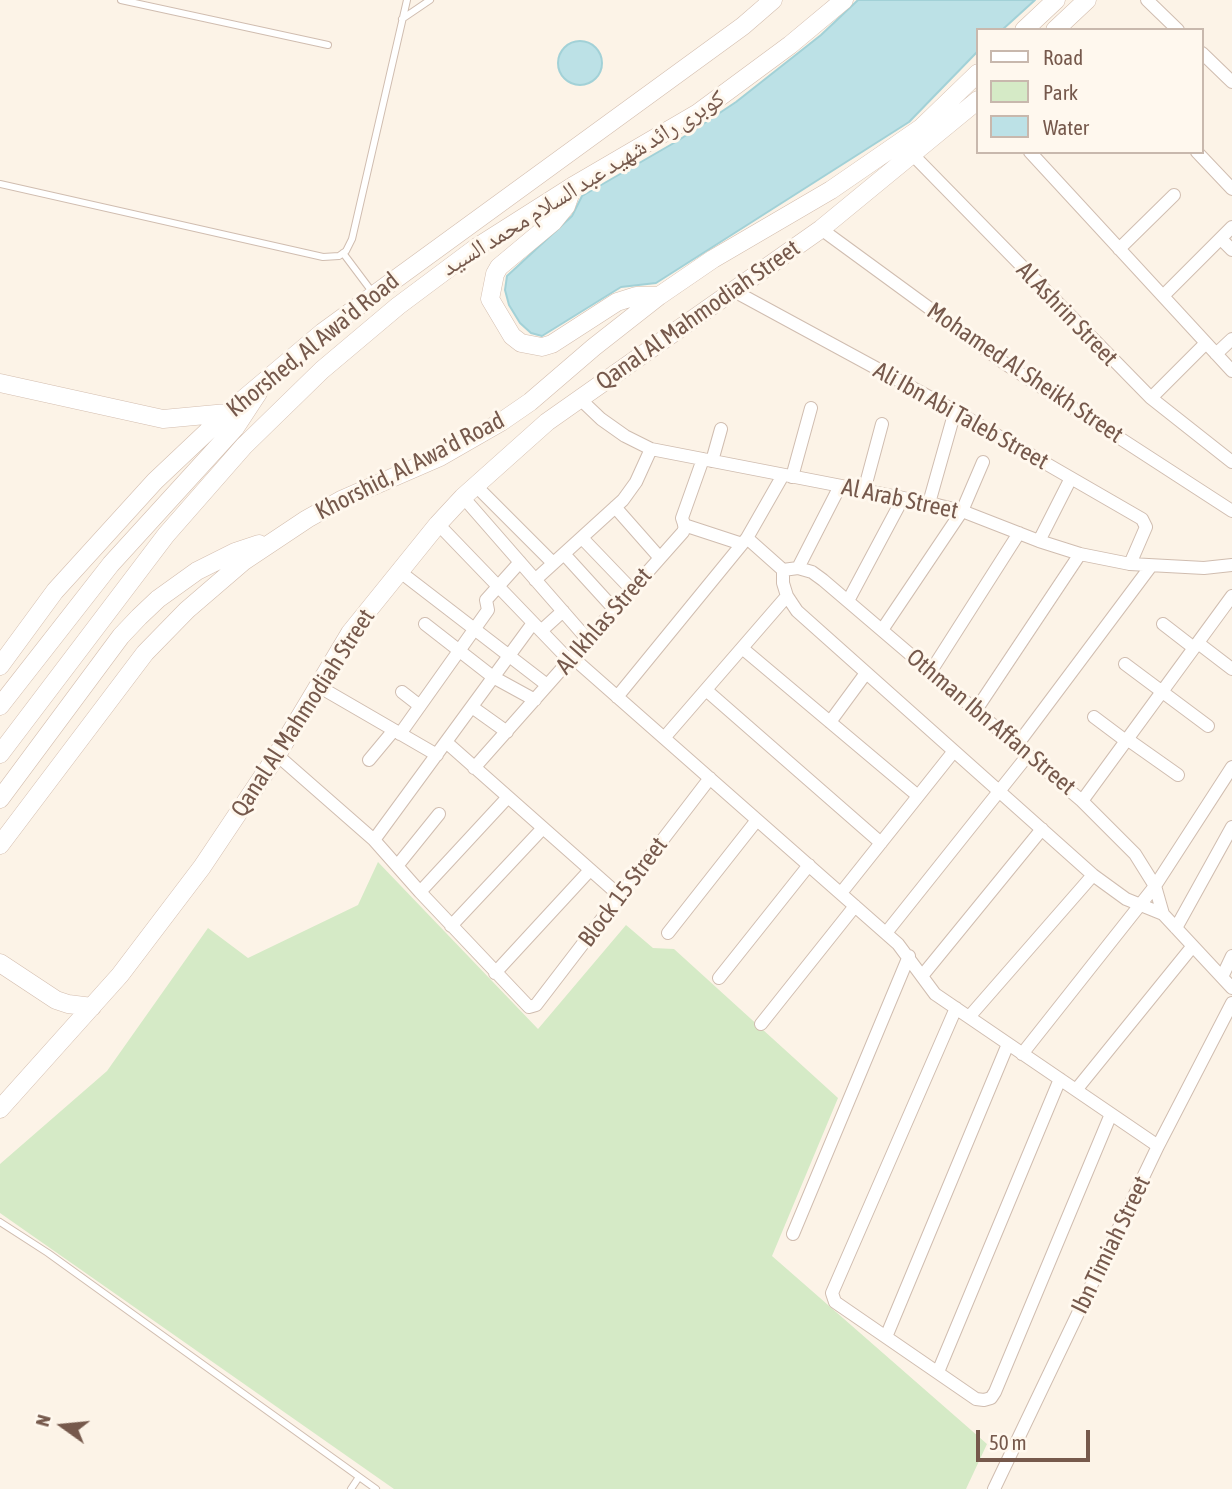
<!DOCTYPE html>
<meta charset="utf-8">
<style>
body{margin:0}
#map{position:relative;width:1232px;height:1489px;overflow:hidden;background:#fcf3e7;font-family:"Asap Condensed",sans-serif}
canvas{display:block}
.legend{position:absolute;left:976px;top:28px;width:228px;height:126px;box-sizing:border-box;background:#fff8ee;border:2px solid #c8b8ad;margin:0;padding:9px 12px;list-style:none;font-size:21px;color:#76594c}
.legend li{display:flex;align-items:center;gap:14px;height:35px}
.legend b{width:35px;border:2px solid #c8b8ad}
.north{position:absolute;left:28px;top:1391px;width:70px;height:70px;-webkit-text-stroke:5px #fff8ee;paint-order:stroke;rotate:285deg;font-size:19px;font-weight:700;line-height:28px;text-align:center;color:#76594c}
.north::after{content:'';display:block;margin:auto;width:24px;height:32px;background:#76594c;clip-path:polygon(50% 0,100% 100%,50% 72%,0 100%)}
.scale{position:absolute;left:976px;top:1430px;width:114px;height:32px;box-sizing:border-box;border:4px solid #76594c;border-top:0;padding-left:9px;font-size:21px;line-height:24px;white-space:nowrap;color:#76594c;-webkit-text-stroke:5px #fff8ee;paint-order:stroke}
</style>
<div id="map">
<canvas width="1232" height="1489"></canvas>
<ul class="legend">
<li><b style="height:9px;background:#fff"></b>Road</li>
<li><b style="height:19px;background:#d5eac6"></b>Park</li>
<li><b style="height:19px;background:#bce1e6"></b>Water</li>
</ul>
<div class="north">N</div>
<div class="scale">50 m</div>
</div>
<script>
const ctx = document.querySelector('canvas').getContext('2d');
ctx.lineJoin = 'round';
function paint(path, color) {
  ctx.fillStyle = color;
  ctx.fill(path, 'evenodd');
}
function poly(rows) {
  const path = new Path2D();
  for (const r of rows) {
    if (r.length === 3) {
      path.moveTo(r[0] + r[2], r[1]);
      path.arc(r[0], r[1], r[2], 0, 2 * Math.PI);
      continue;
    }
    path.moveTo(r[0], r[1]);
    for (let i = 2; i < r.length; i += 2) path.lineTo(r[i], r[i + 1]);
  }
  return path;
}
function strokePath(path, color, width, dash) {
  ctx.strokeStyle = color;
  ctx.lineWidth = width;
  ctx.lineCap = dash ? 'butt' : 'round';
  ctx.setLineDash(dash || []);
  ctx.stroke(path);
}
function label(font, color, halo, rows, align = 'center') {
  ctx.font = font + ' "Asap Condensed","Noto Naskh Arabic",sans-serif';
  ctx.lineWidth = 6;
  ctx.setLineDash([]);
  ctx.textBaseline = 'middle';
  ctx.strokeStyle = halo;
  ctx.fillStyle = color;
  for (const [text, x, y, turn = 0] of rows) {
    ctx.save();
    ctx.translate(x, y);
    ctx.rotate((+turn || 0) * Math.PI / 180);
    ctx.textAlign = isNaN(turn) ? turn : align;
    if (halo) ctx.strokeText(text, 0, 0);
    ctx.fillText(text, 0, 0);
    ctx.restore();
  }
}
const green = poly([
 [378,862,538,1029,626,925,653,948,674,949,838,1098,772,1256,987,1444,966,1489,394,1489,0,1213,0,1164,107,1071,208,928,248,958,358,905]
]);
const water = poly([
 [858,0,1035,0,1002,30,978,30,978,51,909,122,656,283,621,287,542,336,531,333,520,323,509,305,505,290,507,276,572,216,582,196,679,140,736,102,821,35,858,0],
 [580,63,22]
]);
const lane = poly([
 [121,0,328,45],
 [402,19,430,0],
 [0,184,323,257,339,256,346,251,352,239,407,0],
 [343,253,373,293],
 [0,1222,48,1253,376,1489],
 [351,1489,359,1477]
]);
const street = poly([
 [1147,0,1178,30],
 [1202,53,1232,82],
 [1030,152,1232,371],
 [1197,152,1232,189],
 [912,154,1151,398,1232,462],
 [821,229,1007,365,1232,511],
 [1221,239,1232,250],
 [1119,249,1174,195],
 [734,291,955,411,1142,519,1146,527,1130,564],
 [1163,296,1232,227],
 [1216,354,1232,339],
 [579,398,601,419,625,436,651,449,929,503,962,511,1039,541,1080,554,1130,564,1204,568,1232,565],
 [1151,398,1206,343],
 [712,461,721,429],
 [792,477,811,408],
 [475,485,553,563],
 [864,491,882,424],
 [463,497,588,640],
 [929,503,955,411],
 [615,507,660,558],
 [438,524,570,661],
 [684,525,742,544],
 [582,538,632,590],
 [747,538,783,570,798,568,812,572,823,580,1082,801,1135,854,1155,886,1163,914,1232,988],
 [1039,541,1071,478],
 [564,554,615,610],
 [798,568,840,486],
 [783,570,783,583,787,596,797,611,1093,875,1126,899,1163,914],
 [399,571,547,685],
 [535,580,623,500,636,482,651,449],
 [848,601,903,498],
 [425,624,493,677,535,700],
 [1163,624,1194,648],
 [882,630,962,511,983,462],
 [541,631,563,611],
 [1198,643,1232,669],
 [742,648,918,796],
 [572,657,898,944,935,994,1158,1146],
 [1125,664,1208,726],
 [931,671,1019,533],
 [318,686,437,755],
 [706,690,881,843],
 [402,692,420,706],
 [617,697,747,538,783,475],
 [472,707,507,732],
 [976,710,1080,554],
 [1094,717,1126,741],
 [830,722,866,673],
 [400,734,488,610,486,600,520,562],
 [664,738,787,596],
 [1127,739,1178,775],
 [446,742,620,896],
 [1017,745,1151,566],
 [277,755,374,840,420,892,529,1007,536,1005,710,778],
 [369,760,394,730],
 [474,768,683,532,685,527,682,518,703,459],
 [1082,801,1232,596],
 [374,840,533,623],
 [397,866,439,814],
 [420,892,508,797],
 [841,893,954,751],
 [451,926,543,828],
 [1176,928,1232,827],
 [668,933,757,820],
 [886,933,1028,755],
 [495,973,590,870],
 [922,976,1042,829],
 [1222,977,1232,956],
 [719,978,809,865],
 [956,1008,832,1293,835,1302,976,1399,984,1400,991,1398,995,1392,1111,1114],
 [969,1017,1093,875],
 [761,1024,855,906],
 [1022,1054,1155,886,1232,767],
 [1076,1090,1192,947],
 [793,1234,909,956],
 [886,1337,1008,1044],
 [938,1372,1060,1079],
 [994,1489,1158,1146,1232,1003]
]);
const secondary = poly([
 [1024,30,1056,0],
 [1055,30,1087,0],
 [573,186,566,206,553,222,499,267,495,274,490,299,512,336,521,343,542,347,552,344,617,302,636,296,659,296],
 [0,383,163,419,227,413],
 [0,666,55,591,155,481,227,413,323,332,743,26,773,0],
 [0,706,111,564,235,428,258,393],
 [0,754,166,535,244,446,322,370,398,306,477,247,573,186,698,113,790,45,844,0],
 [0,799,121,636,139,617,158,599,197,571,235,552,259,544],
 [0,845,145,653,187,610,244,561,307,519,341,500,440,457,501,422,530,402,594,347,659,296,713,259,831,190,921,128,978,73],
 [0,963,56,1000,68,1004,92,1007],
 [0,1109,120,975,202,867,277,755,350,633,438,524,463,497,547,422,821,229,978,100]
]);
const streetNames = [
 ["كوبرى رائد شهيد عبد السلام محمد السيد",583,183,-32],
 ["Al Ashrin Street",1067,314,46],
 ["Qanal Al Mahmodiah Street",698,315,-35],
 ["Khorshed, Al Awa'd Road",313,345,-39],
 ["Mohamed Al Sheikh Street",1025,373,34],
 ["Ali Ibn Abi Taleb Street",961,416,29],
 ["Khorshid, Al Awa'd Road",410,466,-27],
 ["Al Arab Street",900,499,12],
 ["Al Ikhlas Street",604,621,-49],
 ["Qanal Al Mahmodiah Street",303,713,-57],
 ["Othman Ibn Affan Street",991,722,40],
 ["Block 15 Street",623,892,-53],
 ["Ibn Timiah Street",1111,1245,-64]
];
paint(green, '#d5eac6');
paint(water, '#bce1e6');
strokePath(water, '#a2d1d7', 2);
strokePath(lane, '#d0bdb0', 8);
strokePath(street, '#d0bdb0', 14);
strokePath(secondary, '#d3bdae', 19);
strokePath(lane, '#fff', 6);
strokePath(street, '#fff', 12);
strokePath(secondary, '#fff', 18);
label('24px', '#76594c', '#fff8ee', streetNames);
</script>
